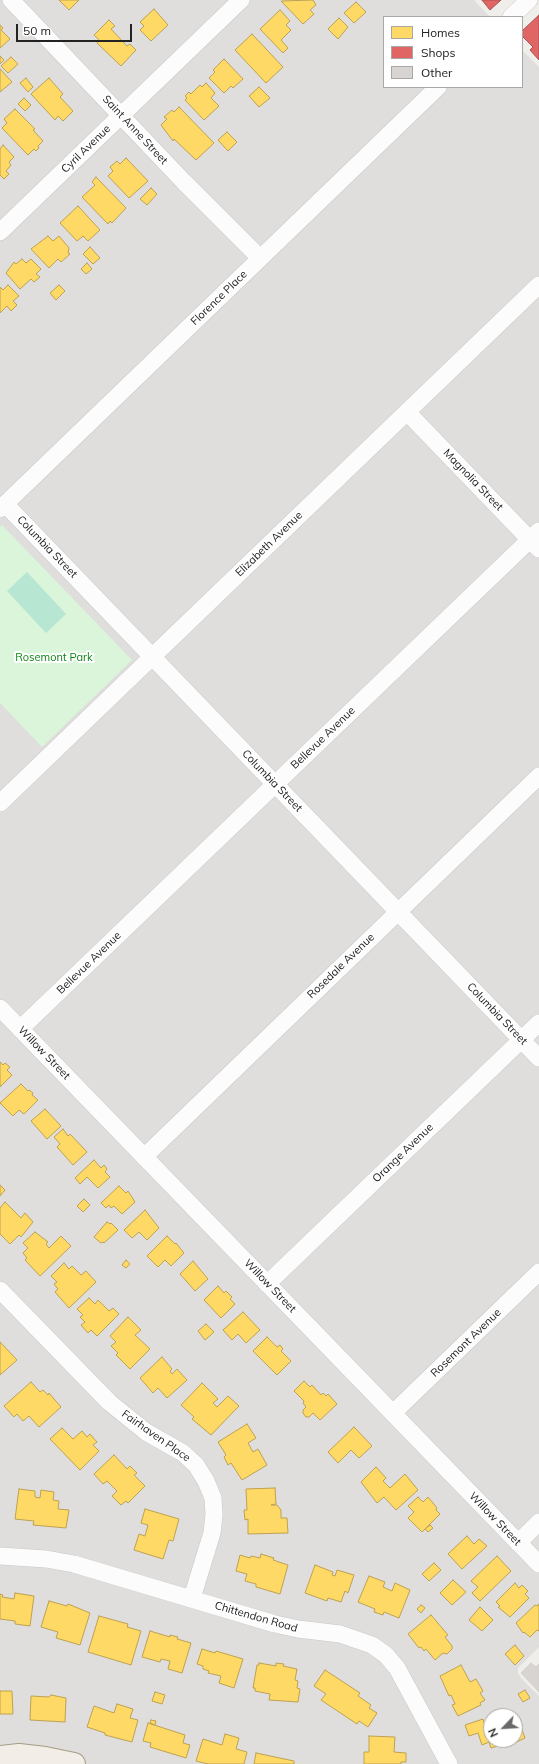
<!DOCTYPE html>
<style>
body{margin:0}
#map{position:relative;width:539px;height:1764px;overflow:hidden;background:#f0eeeb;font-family:Mulish,sans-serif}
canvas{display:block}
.legend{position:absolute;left:383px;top:16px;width:140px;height:72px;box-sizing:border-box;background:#fff;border:1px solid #a7a7a7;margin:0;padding:5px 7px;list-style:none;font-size:12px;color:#222}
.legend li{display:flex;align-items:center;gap:8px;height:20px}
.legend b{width:20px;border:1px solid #a7a7a7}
.north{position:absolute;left:483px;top:1708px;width:40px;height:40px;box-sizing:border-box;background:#fff;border:1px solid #a7a7a7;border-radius:50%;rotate:245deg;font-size:11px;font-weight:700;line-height:16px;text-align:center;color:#222}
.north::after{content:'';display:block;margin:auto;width:14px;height:18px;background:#6a6968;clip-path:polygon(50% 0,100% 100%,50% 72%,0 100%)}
.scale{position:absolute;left:16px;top:24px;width:116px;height:18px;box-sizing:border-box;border:2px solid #222;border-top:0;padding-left:5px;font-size:12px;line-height:14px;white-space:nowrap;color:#222;-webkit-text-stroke:3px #fff;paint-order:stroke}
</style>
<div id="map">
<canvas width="539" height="1764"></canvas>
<ul class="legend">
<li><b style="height:11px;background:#ffd966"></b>Homes</li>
<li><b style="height:11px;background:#e06666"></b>Shops</li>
<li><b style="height:11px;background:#d7d4d2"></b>Other</li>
</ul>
<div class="north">N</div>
<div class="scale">50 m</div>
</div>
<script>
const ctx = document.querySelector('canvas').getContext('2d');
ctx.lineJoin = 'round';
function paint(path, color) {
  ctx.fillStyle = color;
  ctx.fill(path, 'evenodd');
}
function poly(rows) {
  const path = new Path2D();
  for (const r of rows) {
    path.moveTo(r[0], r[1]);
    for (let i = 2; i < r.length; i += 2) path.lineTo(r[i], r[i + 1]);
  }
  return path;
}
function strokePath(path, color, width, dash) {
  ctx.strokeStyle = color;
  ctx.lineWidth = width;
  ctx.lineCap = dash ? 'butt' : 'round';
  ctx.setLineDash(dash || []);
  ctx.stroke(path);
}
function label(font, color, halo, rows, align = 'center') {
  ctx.font = font + ' Mulish,sans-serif';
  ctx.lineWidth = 4;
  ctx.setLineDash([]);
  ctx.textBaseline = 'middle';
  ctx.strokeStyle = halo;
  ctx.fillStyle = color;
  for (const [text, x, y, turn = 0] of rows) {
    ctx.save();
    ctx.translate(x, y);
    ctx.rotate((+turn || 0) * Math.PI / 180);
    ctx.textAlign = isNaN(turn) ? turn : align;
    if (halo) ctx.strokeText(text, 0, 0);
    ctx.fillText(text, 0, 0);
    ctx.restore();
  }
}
const residential = poly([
 [0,0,474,0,490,17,384,17,384,87,522,87,522,50,539,67,539,1647,518,1668,518,1673,521,1678,539,1696,539,1764,0,1764],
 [491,1716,515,1716,515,1740,491,1740]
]);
const park = poly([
 [2,525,132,660,42,747,0,703,0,527]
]);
const pitch = poly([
 [27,572,66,614,46,633,7,591]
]);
const homes = poly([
 [59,0,79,0,69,10,59,0],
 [313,0,316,5,310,10,314,14,303,24,281,1,313,0],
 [356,2,366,12,354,23,344,13,356,2],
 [154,9,168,25,151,41,140,30,144,26,140,22,154,9],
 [280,10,290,21,286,25,291,30,281,40,288,48,283,53,260,29,280,10],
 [339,18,348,27,338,39,328,29,339,18],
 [109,20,115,26,111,29,127,46,130,44,136,50,121,66,97,43,99,40,94,35,109,20],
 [0,25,3,28,1,30,10,39,0,48,0,25],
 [252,34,283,67,266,83,235,50,252,34],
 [0,56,4,60,0,64,0,56],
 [11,57,18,64,8,73,1,66,11,57],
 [224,59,243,79,233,88,231,86,224,93,209,78,215,72,213,70,224,59],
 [0,69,12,82,0,92,0,69],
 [26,78,33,87,28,92,20,83,26,78],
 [49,78,63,94,60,97,73,111,63,121,58,116,55,120,31,94,49,78],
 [206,83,215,93,211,98,219,106,204,120,185,100,187,98,185,96,189,92,191,94,200,85,202,87,206,83],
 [259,87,270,98,259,107,249,96,259,87],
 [24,98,31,105,25,111,18,104,24,98],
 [179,107,214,143,196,160,174,139,173,141,161,125,167,119,164,117,172,110,174,112,179,107],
 [15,109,35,129,33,130,43,141,38,146,39,148,36,151,34,149,28,155,2,128,7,123,4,119,15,109],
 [227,132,237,142,228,151,218,140,227,132],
 [3,145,14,157,9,162,11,165,6,171,9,174,4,179,0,175,0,149,3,145],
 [126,158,148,181,129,198,108,176,113,171,110,167,117,161,120,164,126,158],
 [96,177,126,208,112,223,110,221,108,224,82,197,95,185,92,182,96,177],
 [151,188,157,194,147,205,140,199,151,188],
 [78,206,100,230,88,241,83,236,77,241,60,223,78,206],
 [48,236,53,241,59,236,69,248,68,253,70,254,61,262,58,259,49,268,31,249,48,236],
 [90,247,100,258,93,264,83,254,90,247],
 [22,259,26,263,31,259,41,269,36,274,40,277,34,282,31,279,20,289,6,273,14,262,16,264,22,259],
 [87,263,92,269,86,274,81,269,87,263],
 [8,285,19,296,13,301,17,305,11,311,7,306,0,313,0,287,3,290,8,285],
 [59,285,65,291,56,300,50,293,59,285],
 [0,1062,3,1065,5,1063,10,1067,7,1070,12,1075,0,1087,0,1062],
 [21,1084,28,1091,29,1090,33,1093,32,1095,38,1100,24,1114,19,1110,13,1116,0,1103,21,1084],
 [45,1109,61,1126,47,1139,31,1121,45,1109],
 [63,1129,68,1136,70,1134,87,1152,73,1165,57,1147,60,1144,54,1137,63,1129],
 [94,1160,101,1168,104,1165,107,1169,105,1172,110,1177,98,1188,87,1177,80,1184,75,1178,94,1160],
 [0,1185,5,1190,0,1196,0,1185],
 [119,1186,126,1193,128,1191,135,1202,122,1214,114,1206,111,1208,109,1205,106,1208,101,1203,119,1186],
 [84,1199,90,1205,83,1212,77,1206,84,1199],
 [5,1202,21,1218,25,1213,33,1222,21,1237,19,1235,10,1244,0,1234,0,1208,5,1202],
 [145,1210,159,1228,147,1240,139,1232,132,1238,124,1230,145,1210],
 [107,1222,110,1224,111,1223,118,1230,104,1243,103,1242,101,1243,94,1237,107,1222],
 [35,1232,48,1242,46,1244,49,1248,61,1236,71,1246,40,1276,25,1260,27,1258,23,1253,28,1248,23,1243,35,1232],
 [167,1236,175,1244,176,1243,184,1253,171,1266,165,1260,158,1267,147,1256,167,1236],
 [126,1260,130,1264,126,1268,122,1265,126,1260],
 [193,1261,208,1279,195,1291,180,1274,193,1261],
 [64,1263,69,1269,72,1266,81,1275,86,1271,96,1282,69,1308,55,1292,58,1289,54,1284,57,1282,51,1276,64,1263],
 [218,1286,224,1293,226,1291,232,1297,230,1299,235,1304,221,1318,204,1300,218,1286],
 [89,1298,95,1304,98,1300,109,1311,113,1308,119,1314,97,1336,91,1330,88,1333,81,1325,85,1322,80,1317,83,1315,77,1309,89,1298],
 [243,1312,260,1330,246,1343,238,1334,232,1340,223,1330,243,1312],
 [128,1317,141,1330,135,1335,150,1349,130,1369,116,1355,118,1353,111,1346,116,1342,110,1336,128,1317],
 [206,1324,214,1332,205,1340,198,1331,206,1324],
 [267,1337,277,1347,280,1345,283,1349,281,1351,291,1361,277,1375,253,1351,267,1337],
 [0,1342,17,1360,0,1375,0,1342],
 [162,1357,172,1369,170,1371,172,1374,177,1369,187,1380,167,1398,158,1388,153,1393,140,1378,162,1357],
 [304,1381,310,1387,312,1385,321,1395,323,1393,326,1396,328,1394,337,1404,320,1420,313,1413,309,1417,306,1417,303,1413,303,1410,306,1407,303,1403,304,1401,294,1391,304,1381],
 [31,1382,40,1392,43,1390,48,1395,49,1393,61,1407,39,1427,29,1416,23,1421,17,1414,14,1417,4,1406,31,1382],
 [202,1383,218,1399,213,1403,217,1407,228,1396,239,1406,211,1435,192,1419,194,1417,181,1405,202,1383],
 [247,1424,256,1438,248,1443,253,1452,258,1449,267,1465,242,1480,231,1463,228,1465,224,1457,226,1455,218,1442,247,1424],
 [354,1427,372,1446,359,1458,351,1450,338,1463,328,1452,354,1427],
 [62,1428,73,1439,82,1431,87,1437,90,1434,97,1442,93,1445,99,1451,80,1470,50,1439,62,1428],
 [114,1455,127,1469,130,1466,137,1473,134,1475,145,1486,128,1503,126,1501,121,1505,112,1496,117,1491,107,1481,103,1484,94,1474,114,1455],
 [376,1467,386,1478,383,1481,390,1488,405,1474,418,1490,396,1510,384,1497,377,1503,361,1482,376,1467],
 [275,1488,276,1504,271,1505,277,1505,281,1510,281,1518,287,1518,288,1533,248,1534,248,1519,245,1520,244,1510,247,1510,246,1489,275,1488],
 [19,1489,35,1491,35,1497,40,1498,41,1490,54,1492,53,1500,59,1501,58,1509,69,1510,66,1528,33,1525,34,1521,15,1519,19,1489],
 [418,1497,423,1502,428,1497,437,1508,436,1510,440,1514,422,1532,408,1518,414,1512,408,1506,418,1497],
 [145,1509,179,1519,173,1541,169,1540,163,1559,134,1550,139,1534,145,1536,148,1525,141,1523,145,1509],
 [430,1525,433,1528,428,1532,425,1529,430,1525],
 [467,1536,474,1544,479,1539,487,1546,462,1569,448,1554,467,1536],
 [261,1554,274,1558,273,1560,288,1565,280,1594,256,1587,256,1584,245,1581,247,1574,236,1571,240,1555,250,1558,251,1556,260,1558,261,1554],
 [497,1556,511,1571,480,1601,472,1593,478,1587,471,1581,497,1556],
 [434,1563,441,1570,429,1581,422,1574,434,1563],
 [315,1565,333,1572,332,1575,335,1576,337,1570,354,1575,348,1593,345,1591,341,1602,328,1598,327,1601,305,1593,315,1565],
 [369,1576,385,1582,383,1587,392,1591,395,1583,410,1590,399,1618,384,1612,383,1615,374,1612,375,1609,358,1602,369,1576],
 [453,1580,466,1592,452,1605,440,1593,453,1580],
 [515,1583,519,1588,522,1585,528,1591,525,1594,529,1598,510,1617,498,1607,500,1606,496,1602,515,1583],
 [15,1593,34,1596,30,1626,15,1624,15,1621,0,1619,0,1594,3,1595,2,1597,14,1599,15,1593],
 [49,1601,67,1606,68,1604,90,1613,80,1645,56,1638,58,1632,41,1627,49,1601],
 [539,1604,539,1631,537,1630,530,1637,524,1632,523,1633,516,1623,535,1605,537,1606,539,1604],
 [421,1605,425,1608,421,1613,417,1609,421,1605],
 [480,1607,493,1620,482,1631,469,1620,480,1607],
 [431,1615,448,1635,445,1637,452,1646,452,1649,447,1654,443,1653,435,1660,426,1649,424,1651,421,1647,419,1648,408,1634,431,1615],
 [99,1616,128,1624,127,1627,141,1631,131,1665,88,1652,99,1616],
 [150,1631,170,1637,170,1635,178,1637,177,1639,191,1643,182,1673,168,1669,170,1661,161,1659,160,1662,142,1657,150,1631],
 [515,1645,524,1656,515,1665,505,1654,515,1645],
 [202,1649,215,1653,216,1651,243,1659,234,1688,219,1683,221,1676,208,1673,209,1671,203,1669,203,1666,197,1664,202,1649],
 [259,1663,276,1666,276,1663,284,1664,283,1666,297,1669,295,1680,298,1681,297,1688,300,1689,298,1702,269,1700,270,1694,255,1691,255,1688,253,1688,257,1665,259,1665,259,1663],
 [461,1665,470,1682,476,1679,483,1691,480,1693,485,1700,480,1703,481,1705,458,1716,452,1705,455,1704,451,1695,449,1696,440,1676,461,1665],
 [325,1670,360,1693,358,1696,371,1705,369,1708,377,1713,368,1727,359,1721,357,1724,321,1700,326,1694,314,1686,325,1670],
 [525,1690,530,1698,523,1702,518,1694,525,1690],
 [0,1691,12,1691,13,1714,0,1714,0,1691],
 [155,1692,165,1695,162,1704,152,1701,155,1692],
 [51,1695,66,1698,65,1722,30,1720,31,1696,49,1697,51,1695],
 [117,1704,133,1709,130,1718,138,1720,132,1742,105,1735,105,1733,87,1727,94,1706,114,1713,117,1704],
 [515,1716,517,1716,525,1738,506,1747,505,1744,491,1748,489,1742,482,1745,478,1733,469,1736,465,1725,483,1719,485,1726,491,1725,491,1740,515,1740,515,1716],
 [151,1720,156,1721,155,1725,150,1723,151,1720],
 [148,1723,185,1735,183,1743,190,1745,186,1758,150,1747,151,1743,143,1741,148,1723],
 [225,1734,239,1738,236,1749,247,1752,244,1764,208,1764,196,1761,203,1739,222,1745,225,1734],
 [369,1736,395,1737,394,1752,406,1753,406,1762,401,1762,401,1764,364,1764,364,1752,369,1752,369,1736],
 [256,1753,294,1761,294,1764,254,1764,256,1753]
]);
const shops = poly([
 [482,0,501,0,490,10,482,0],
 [539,15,539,60,530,50,533,47,522,36,522,31,539,15]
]);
const building = poly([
 [531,1663,536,1667,539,1664,539,1692,521,1673,531,1663]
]);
const street = poly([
 [11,0,184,182,260,258],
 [511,17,529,0],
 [0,232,241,0],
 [407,412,539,549],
 [5,504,539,1058],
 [0,509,438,87],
 [0,803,539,285],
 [0,1008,539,1564],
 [20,1029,539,531],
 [144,1157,539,776],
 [267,1284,539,1023],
 [0,1290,109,1402,146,1432,183,1453,196,1465,206,1481,213,1498,214,1515,212,1533,192,1598],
 [393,1413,539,1272],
 [518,1543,539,1522],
 [0,1556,46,1559,74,1564,275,1624,298,1629,340,1634,372,1645,386,1655,397,1668,449,1764]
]);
const primary = poly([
 [0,1757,19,1755,45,1758,74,1764]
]);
const streetNames = [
 ["Saint Anne Street",135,130,47],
 ["Cyril Avenue",86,149,-44],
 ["Florence Place",219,298,-44],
 ["Magnolia Street",473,480,46],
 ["Elizabeth Avenue",269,544,-44],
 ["Columbia Street",47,547,46],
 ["Bellevue Avenue",323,738,-44],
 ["Columbia Street",272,781,46],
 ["Bellevue Avenue",89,963,-44],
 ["Rosedale Avenue",341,966,-44],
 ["Columbia Street",497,1014,46],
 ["Willow Street",44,1053,46],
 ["Orange Avenue",403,1153,-44],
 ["Willow Street",270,1286,46],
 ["Rosemont Avenue",466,1343,-44],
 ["Fairhaven Place",156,1436,35],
 ["Willow Street",495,1519,46],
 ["Chittendon Road",256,1617,16]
];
const parkNames = [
 ["Rosemont Park",54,658]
];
paint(residential, '#dfdedc');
paint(park, '#daf5da');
paint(pitch, '#b7e6d2');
paint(homes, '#ffd966');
strokePath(homes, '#bda252', 1);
paint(shops, '#e06666');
strokePath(shops, '#a75252', 1);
paint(building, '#d7d4d2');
strokePath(building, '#d3d0cc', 1);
strokePath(street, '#c9c8c7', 18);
strokePath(primary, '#a79c86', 24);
strokePath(street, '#fdfcfc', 17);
strokePath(primary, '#f3ede7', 22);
label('11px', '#222', '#fff', streetNames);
label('11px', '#0c8416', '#fff', parkNames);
</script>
